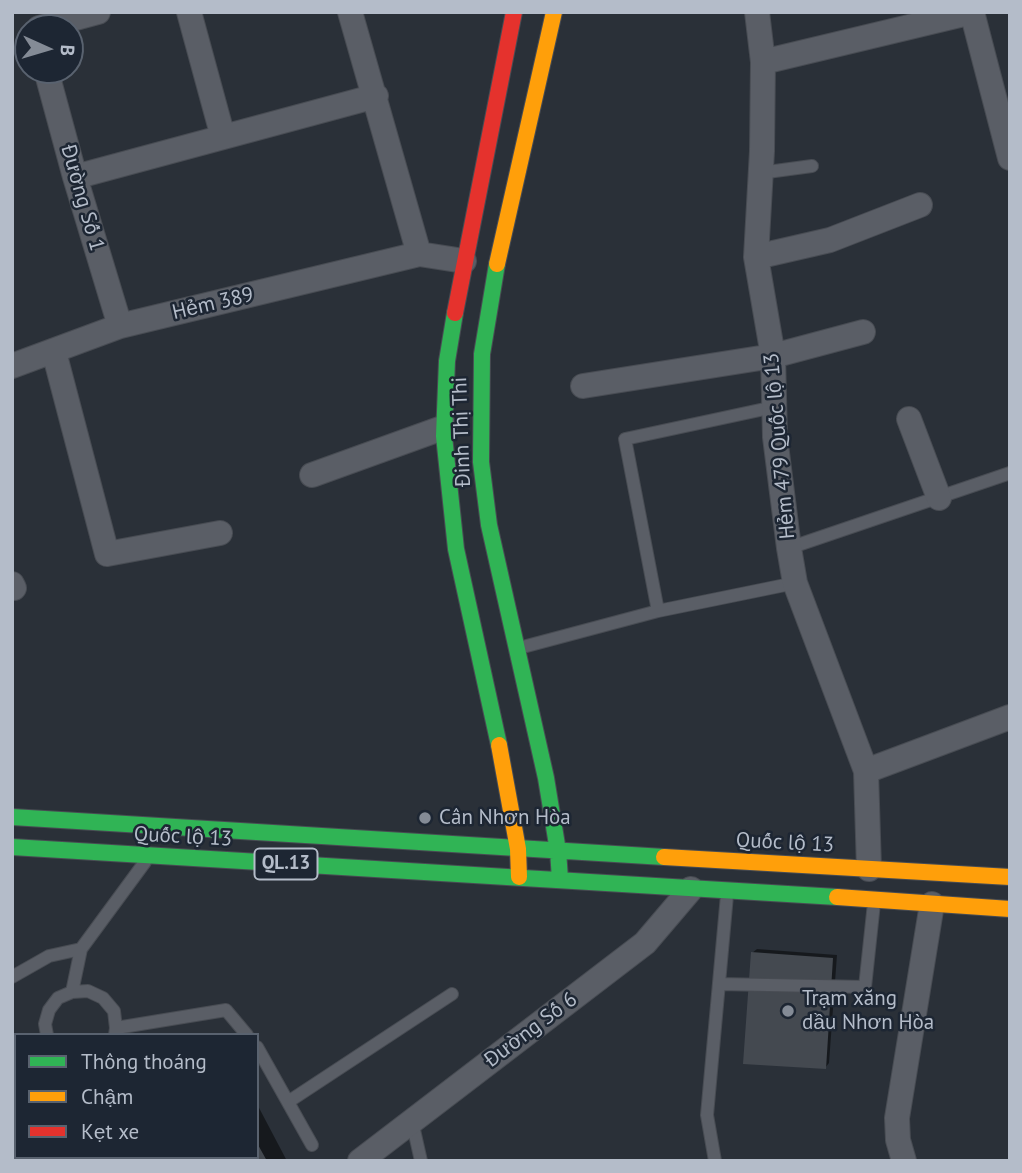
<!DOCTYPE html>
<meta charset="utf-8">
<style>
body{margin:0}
#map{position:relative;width:1022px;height:1173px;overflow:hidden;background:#2a3038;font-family:"PT Sans",sans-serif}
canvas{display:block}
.frame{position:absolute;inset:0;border:14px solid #b4bcc9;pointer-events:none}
.legend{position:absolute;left:14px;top:1033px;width:245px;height:126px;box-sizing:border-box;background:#1d2633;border:2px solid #59626f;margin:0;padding:9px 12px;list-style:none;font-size:21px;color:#b4bcc9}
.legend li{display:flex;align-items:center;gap:14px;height:35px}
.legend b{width:35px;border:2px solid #59626f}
.north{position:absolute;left:14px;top:14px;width:70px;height:70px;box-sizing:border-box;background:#1d2633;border:2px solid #59626f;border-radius:50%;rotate:94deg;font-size:19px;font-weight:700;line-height:28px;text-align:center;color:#b4bcc9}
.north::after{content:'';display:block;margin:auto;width:24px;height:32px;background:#848b96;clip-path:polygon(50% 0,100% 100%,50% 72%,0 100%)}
</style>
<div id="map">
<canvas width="1022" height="1173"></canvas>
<div class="frame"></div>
<ul class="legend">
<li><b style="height:9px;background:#30b455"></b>Thông thoáng</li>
<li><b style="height:9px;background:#ff9f0a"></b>Chậm</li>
<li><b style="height:9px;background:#e5322d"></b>Kẹt xe</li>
</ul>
<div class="north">B</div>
</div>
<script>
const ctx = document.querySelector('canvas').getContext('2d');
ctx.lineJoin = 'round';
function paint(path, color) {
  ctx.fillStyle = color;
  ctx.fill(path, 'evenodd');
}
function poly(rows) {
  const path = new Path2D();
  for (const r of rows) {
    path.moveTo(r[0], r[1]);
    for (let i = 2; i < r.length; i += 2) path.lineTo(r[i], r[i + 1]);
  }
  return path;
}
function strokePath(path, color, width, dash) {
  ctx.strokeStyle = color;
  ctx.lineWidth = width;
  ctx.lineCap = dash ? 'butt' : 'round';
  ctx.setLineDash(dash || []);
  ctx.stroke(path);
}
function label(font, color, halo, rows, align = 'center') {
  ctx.font = font + ' "PT Sans",sans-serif';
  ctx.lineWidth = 5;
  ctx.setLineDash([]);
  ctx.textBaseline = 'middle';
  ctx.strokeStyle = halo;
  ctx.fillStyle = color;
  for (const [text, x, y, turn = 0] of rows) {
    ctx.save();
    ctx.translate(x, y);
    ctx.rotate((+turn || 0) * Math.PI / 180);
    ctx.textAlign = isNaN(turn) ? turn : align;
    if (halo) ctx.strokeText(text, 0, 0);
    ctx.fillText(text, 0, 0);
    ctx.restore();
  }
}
const shadow = poly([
 [757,949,837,955,829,1063,825,1068,752,953],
 [257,1104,287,1161,20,1161,26,1157,257,1157]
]);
const building = poly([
 [751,952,833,958,826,1069,743,1064],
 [257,1143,267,1161,27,1161,33,1157,257,1157]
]);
const lane = poly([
 [760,173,812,166],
 [774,407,625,439,658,611,795,583],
 [789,548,1010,473],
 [519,648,658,611],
 [12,977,49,956,81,949],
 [719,984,865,987,874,903],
 [72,992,81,949,145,862],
 [116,1028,226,1010,247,1035],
 [47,1035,45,1024,49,1010,58,998,72,992,88,991,103,998,114,1011,116,1028,115,1035],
 [257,1047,312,1145],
 [288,1102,452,994],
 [412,1121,421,1161],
 [12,1141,16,1138],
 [715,1161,707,1115,727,895]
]);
const street = poly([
 [189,12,223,137],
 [350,12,419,254,464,261],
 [757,12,763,62,762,151,756,257,773,356,775,437,789,548,795,583,866,771,869,869],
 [972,12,1010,158],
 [39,28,98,12],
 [763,62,972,12],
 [46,70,75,177,120,326],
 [75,177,376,96],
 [756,257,830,240,920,205],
 [54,352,107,554,220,533],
 [12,366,120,326,419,254],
 [583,386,773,356,863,332],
 [909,419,939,498],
 [312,475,445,427],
 [12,584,14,588],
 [866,771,1010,717],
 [360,1161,645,943,691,889],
 [904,1161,898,1140,897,1118,932,904]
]);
const fast = poly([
 [497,264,482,354,481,462,489,525,546,778,558,851,560,879],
 [455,313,447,361,444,436,456,549,499,745],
 [12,817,664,857],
 [12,847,837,897]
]);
const slow = poly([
 [497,264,554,12],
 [499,745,518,849,519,877],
 [664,857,1010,877],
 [837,897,1010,909]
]);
const jam = poly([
 [455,313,514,12]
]);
const markers = [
 [425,818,7,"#848b96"],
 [788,1011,7,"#848b96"]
];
const shields = [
 [286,864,63]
];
const shieldNames = [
 ["QL.13",286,864]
];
const streetNames = [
 ["Đường Số 1",82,198,74],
 ["Hẻm 389",213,304,-13],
 ["Đinh Thị Thi",462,432,-92],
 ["Hẻm 479 Quốc lộ 13",780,446,-95],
 ["Quốc lộ 13",183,837,3],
 ["Quốc lộ 13",785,843,3],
 ["Đường Số 6",531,1030,-37]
];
const poiNames = [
 ["Cân Nhơn Hòa",439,818],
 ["Trạm xăng",802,999],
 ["dầu Nhơn Hòa",802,1023]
];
paint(shadow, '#0007');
paint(building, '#444950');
strokePath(lane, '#484c53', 14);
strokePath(street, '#484c53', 26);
strokePath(fast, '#484c53', 18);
strokePath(slow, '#484c53', 18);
strokePath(jam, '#484c53', 18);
strokePath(lane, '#5a5e66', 12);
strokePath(street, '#5a5e66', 24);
strokePath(fast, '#30b455', 16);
strokePath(slow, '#ff9f0a', 16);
strokePath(jam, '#e5322d', 16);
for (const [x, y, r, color] of markers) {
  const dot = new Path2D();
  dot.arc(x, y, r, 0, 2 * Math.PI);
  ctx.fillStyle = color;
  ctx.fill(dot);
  strokePath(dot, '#1d2633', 2.5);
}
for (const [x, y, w] of shields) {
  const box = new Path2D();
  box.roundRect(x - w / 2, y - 15.5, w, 31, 5);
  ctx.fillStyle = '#1d2633';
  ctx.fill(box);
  strokePath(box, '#b4bcc9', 2);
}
label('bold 19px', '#b4bcc9', null, shieldNames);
label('21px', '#b4bcc9', '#1d2633', streetNames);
label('21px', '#b4bcc9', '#1d2633', poiNames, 'left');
</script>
